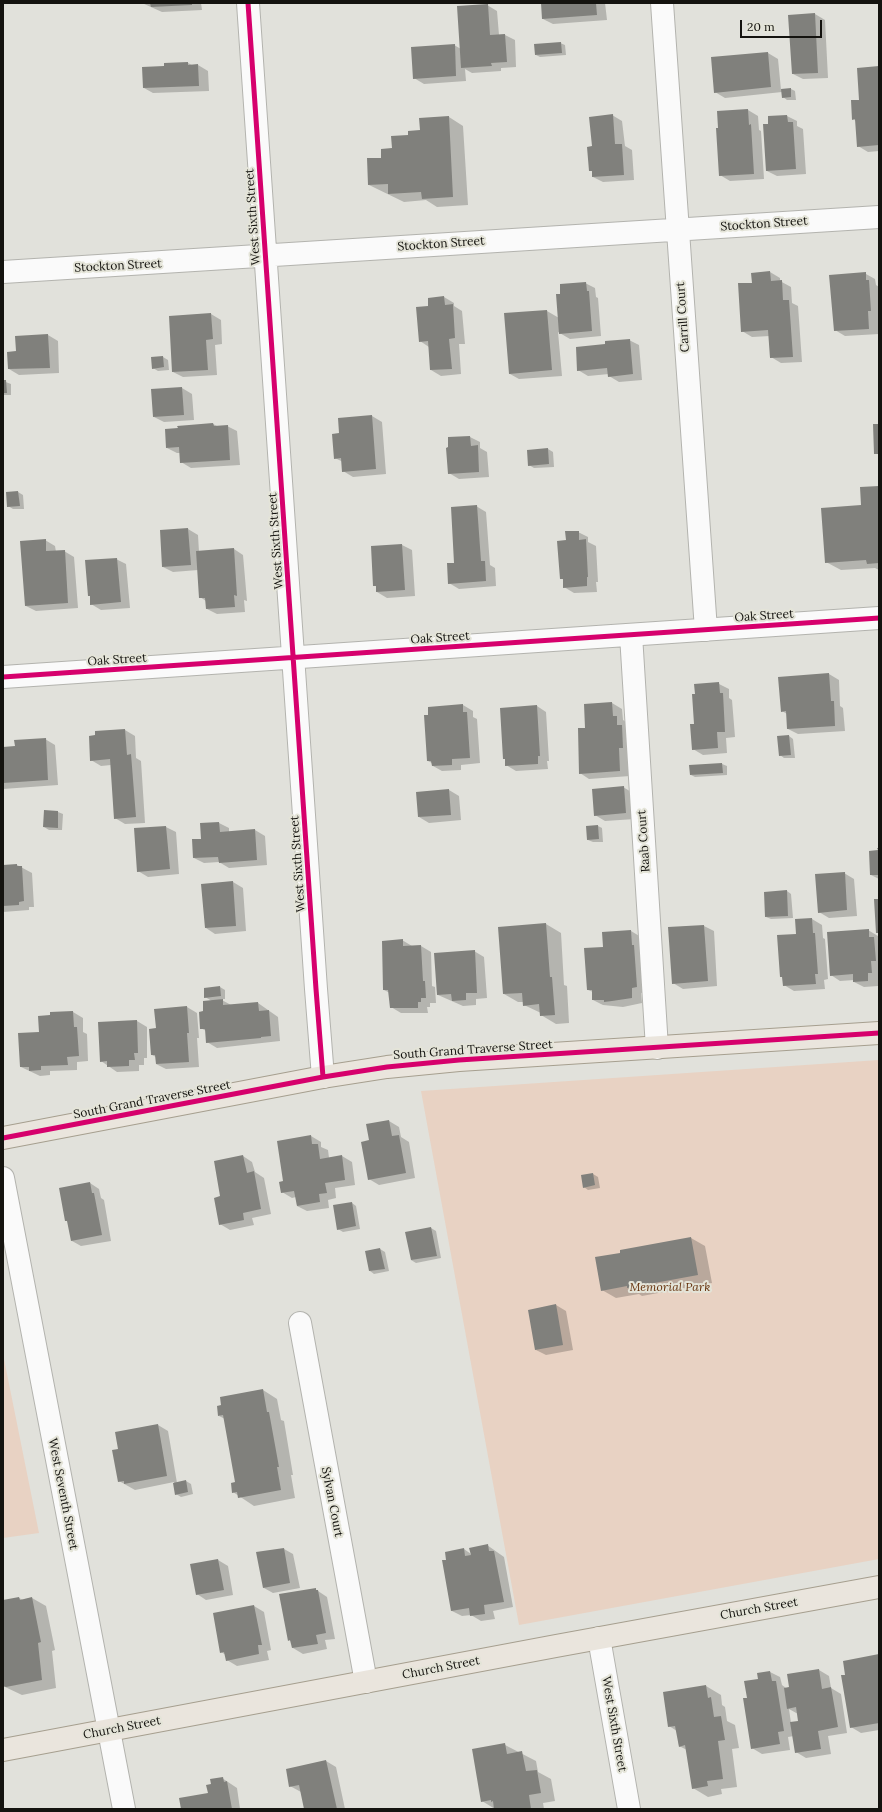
<!DOCTYPE html>
<style>
body{margin:0}
#map{position:relative;width:882px;height:1812px;overflow:hidden;background:#e1e1db;font-family:Lora,serif}
canvas{display:block}
.frame{position:absolute;inset:0;border:4px solid #14130f;pointer-events:none}
.scale{position:absolute;left:740px;top:20px;width:82px;height:18px;box-sizing:border-box;border:2px solid #14130f;border-top:0;padding-left:5px;font-size:12px;line-height:14px;white-space:nowrap;color:#14130f;-webkit-text-stroke:3px #e4e4d8;paint-order:stroke}
</style>
<div id="map">
<canvas width="882" height="1812"></canvas>
<div class="frame"></div>
<div class="scale">20 m</div>
</div>
<script>
const ctx = document.querySelector('canvas').getContext('2d');
ctx.lineJoin = 'round';
function paint(path, color) {
  ctx.fillStyle = color;
  ctx.fill(path, 'evenodd');
}
function poly(rows) {
  const path = new Path2D();
  for (const r of rows) {
    path.moveTo(r[0], r[1]);
    for (let i = 2; i < r.length; i += 2) path.lineTo(r[i], r[i + 1]);
  }
  return path;
}
function strokePath(path, color, width, dash) {
  ctx.strokeStyle = color;
  ctx.lineWidth = width;
  ctx.lineCap = dash ? 'butt' : 'round';
  ctx.setLineDash(dash || []);
  ctx.stroke(path);
}
function label(font, color, halo, rows, align = 'center') {
  ctx.font = font + ' Lora,serif';
  ctx.lineWidth = 4;
  ctx.setLineDash([]);
  ctx.textBaseline = 'middle';
  ctx.strokeStyle = halo;
  ctx.fillStyle = color;
  for (const [text, x, y, turn = 0] of rows) {
    ctx.save();
    ctx.translate(x, y);
    ctx.rotate((+turn || 0) * Math.PI / 180);
    ctx.textAlign = isNaN(turn) ? turn : align;
    if (halo) ctx.strokeText(text, 0, 0);
    ctx.fillText(text, 0, 0);
    ctx.restore();
  }
}
const green = poly([
 [879,1060,879,1559,519,1625,421,1091],
 [3,1354,39,1533,3,1538]
]);
const shadow = poly([
 [142,3,201,3,202,10,162,12],
 [542,3,605,3,607,20,553,24,543,19],
 [487,5,497,11,499,35,505,35,515,40,516,67,501,68,501,71,472,73,465,69,466,81,424,84,414,78,454,45,461,49],
 [815,14,825,20,828,78,803,79,793,74],
 [560,43,565,45,566,55,540,57,536,55],
 [768,53,778,59,781,90,791,89,795,91,796,100,787,100,783,97,782,92,725,98,715,92],
 [188,63,192,65,198,65,208,71,209,91,153,93,144,88,165,67],
 [879,67,879,151,868,152,858,146,856,121,853,119,860,101],
 [748,110,758,116,759,130,761,131,764,179,730,181,720,175],
 [612,115,622,121,625,146,632,150,634,180,603,182,593,177,593,172,590,170,593,147],
 [787,116,797,121,797,126,803,129,806,174,777,176,767,171,769,117],
 [449,117,463,126,468,205,437,207,426,200,404,202,369,185,382,159,393,149,409,136],
 [770,272,780,278,780,281,791,287,792,303,798,306,802,362,781,363,771,357,770,336,752,337,742,331,753,284,752,274],
 [866,274,875,279,876,285,879,287,879,334,845,336,835,330],
 [585,283,595,288,596,297,598,298,601,336,570,339,558,332,562,376,519,379,510,374,505,314,547,311,559,318,561,294],
 [444,297,454,303,454,306,462,311,465,344,459,344,461,374,441,376,431,370,429,347,420,341],
 [211,314,221,320,222,344,215,345,217,375,183,377,173,372],
 [48,335,58,341,59,373,19,375,9,369,17,352],
 [629,340,639,345,642,380,619,382,609,376,609,374,588,376,578,370,607,345],
 [163,357,168,360,169,370,158,371,153,368,152,358],
 [3,381,11,384,11,395,3,395],
 [182,388,192,394,194,420,164,422,154,417],
 [372,416,382,422,386,474,353,477,343,471,343,462,335,458,340,434],
 [213,424,217,426,227,426,237,431,240,465,191,468,181,462,180,453,177,453,167,448],
 [470,437,480,442,480,448,487,452,489,477,459,479,449,473],
 [548,449,553,452,554,467,534,468,529,465],
 [879,487,879,570,875,568,841,570,826,562,862,506],
 [18,492,23,495,24,509,13,509,8,506,7,493],
 [476,506,486,512,490,565,495,568,496,586,459,589,449,583],
 [188,529,198,535,199,552,234,549,243,555,247,601,244,600,245,612,217,614,207,609,206,601,200,597,198,570,173,572,163,567],
 [578,532,588,537,588,542,596,546,598,582,596,582,597,592,574,593,564,587,564,580,561,578,567,541],
 [45,540,55,546,56,552,64,551,74,557,78,608,36,611,26,606],
 [402,545,412,550,415,596,387,598,377,592,377,587,374,585,372,547],
 [116,559,126,564,130,608,101,610,91,604],
 [829,674,839,680,840,706,843,708,845,731,798,734,788,729,787,714,782,711],
 [719,684,729,689,729,698,732,700,735,737,726,738,727,753,703,755,693,749,695,725],
 [612,703,622,709,623,720,626,722,630,776,589,779,580,773,586,729],
 [463,705,473,711,473,717,477,719,480,763,461,765,461,770,442,771,433,766,432,763,428,761],
 [537,706,546,712,549,761,547,761,548,769,516,771,506,765],
 [125,730,135,736,136,758,141,761,145,823,125,824,115,818,111,765,101,766,91,760],
 [789,736,793,739,795,758,784,758,780,755],
 [45,739,55,745,58,785,3,789,3,748,16,747],
 [722,764,727,766,727,775,695,777,691,775],
 [623,787,633,793,635,819,605,821,595,815],
 [449,790,459,796,461,820,429,823,419,817],
 [45,811,58,812,63,814,62,830,49,830,44,827],
 [219,823,229,828,229,832,255,830,265,836,267,865,229,868,219,862,204,863,194,858,202,840],
 [598,826,602,828,603,842,593,842,588,840],
 [166,827,176,832,179,874,148,877,138,871,135,829],
 [879,849,879,879,871,875],
 [17,865,32,873,34,907,29,907,29,910,3,912,3,866],
 [844,873,854,879,857,916,829,918,819,912],
 [233,882,243,888,246,931,215,934,206,928],
 [787,891,791,894,793,918,771,919,766,917],
 [812,919,822,925,823,938,825,939,828,979,824,980,825,989,794,991,784,985,783,977,797,935],
 [546,924,561,933,564,985,567,986,569,1023,556,1024,541,1015,541,1013,524,1005,524,1002,518,1002,504,994],
 [704,926,714,931,717,986,683,989,673,983],
 [868,930,878,936,878,986,864,987,854,982,854,980,840,981,831,975],
 [631,931,641,937,646,992,641,993,642,1003,623,1007,603,1005,593,1000,593,992,588,990,604,948],
 [402,940,412,946,421,946,431,952,432,986,435,987,436,1003,430,1003,430,1007,427,1007,428,1013,401,1013,391,1007,390,993,384,990],
 [474,951,484,957,487,998,476,999,476,1005,463,1006,438,995],
 [220,987,225,990,225,999,220,999,231,1005,258,1003,278,1017,280,1041,217,1048,207,1042,206,1031,201,1028,204,1012,212,1001,205,997],
 [187,1007,197,1013,199,1038,197,1038,199,1067,166,1069,156,1064,156,1057,152,1055,157,1029,155,1010],
 [73,1012,83,1018,83,1032,87,1034,88,1061,77,1062,77,1070,50,1071,50,1075,40,1076,21,1067,40,1033],
 [137,1021,147,1027,147,1058,144,1058,144,1065,139,1065,139,1071,117,1072,101,1061],
 [389,1121,399,1127,401,1137,409,1142,415,1178,379,1185,369,1179,371,1141],
 [311,1136,321,1142,321,1147,328,1150,329,1158,342,1156,352,1162,355,1185,335,1188,336,1198,328,1200,329,1208,307,1211,297,1206,296,1197,292,1198,282,1192,284,1182],
 [243,1156,252,1162,255,1172,264,1178,271,1214,252,1218,254,1225,230,1230,220,1224,222,1197],
 [593,1174,598,1177,600,1188,588,1190,584,1187],
 [90,1183,99,1189,101,1198,104,1200,111,1241,81,1246,72,1241],
 [352,1203,356,1206,360,1229,343,1232,338,1229],
 [431,1228,436,1231,441,1258,416,1263,411,1260],
 [691,1238,705,1246,712,1283,642,1296,639,1294,616,1298,602,1290],
 [380,1249,385,1252,389,1271,374,1274,370,1271],
 [556,1305,566,1311,573,1350,546,1355,536,1350],
 [263,1390,277,1399,281,1420,284,1421,293,1475,291,1475,295,1498,254,1506,233,1492,236,1483,225,1419,219,1416],
 [158,1425,168,1431,177,1483,186,1481,191,1484,193,1494,181,1497,176,1494,174,1482,135,1490,119,1481,119,1450],
 [487,1545,504,1557,513,1607,493,1611,495,1619,481,1621,471,1615,462,1616,452,1611,448,1560,464,1549,471,1554],
 [284,1549,293,1554,300,1588,273,1593,264,1588],
 [218,1560,228,1566,233,1595,206,1600,197,1594],
 [315,1589,327,1597,335,1639,325,1640,327,1649,303,1654,293,1648,292,1642,289,1640],
 [19,1598,23,1600,32,1598,46,1606,55,1650,52,1651,56,1688,22,1695,3,1686,3,1601],
 [254,1606,264,1612,271,1650,267,1651,269,1660,237,1666,227,1660,226,1655,221,1652,214,1614],
 [879,1655,879,1730,861,1733,851,1727,846,1676],
 [819,1670,829,1676,831,1688,841,1694,847,1733,828,1736,831,1754,806,1758,796,1752,794,1736,788,1737,790,1750,762,1754,752,1748,748,1699,759,1679,758,1674,770,1672,780,1677,782,1685,786,1688,790,1688],
 [789,1709,798,1714,799,1722,791,1723],
 [706,1686,721,1695,722,1705,725,1707,727,1721,735,1725,739,1748,732,1749,737,1787,721,1789,722,1794,708,1797,693,1788,687,1750,679,1746,677,1731,669,1726,664,1693],
 [505,1745,536,1761,538,1772,551,1779,555,1801,543,1803,544,1809,495,1809,482,1801],
 [326,1761,336,1767,345,1809,305,1809,301,1792,290,1786],
 [222,1778,237,1788,240,1809,182,1809,209,1793]
]);
const building = poly([
 [150,3,192,3,192,5,151,7],
 [541,3,596,3,597,15,542,19],
 [488,4,490,35,505,34,507,62,491,63,492,66,461,68,457,6],
 [815,13,818,73,792,74,788,15],
 [561,42,562,53,535,55,534,44],
 [455,44,456,76,413,79,411,47],
 [768,52,771,87,714,93,711,57],
 [188,62,188,65,198,64,199,86,143,88,142,67,164,66,164,63],
 [879,66,879,145,857,147,855,119,852,120,851,100,859,100,857,68],
 [791,88,791,97,782,98,781,89],
 [748,109,749,125,751,124,754,174,719,176,716,128,718,128,717,111],
 [613,114,615,144,622,144,624,175,592,177,592,171,589,171,587,147,592,146,589,117],
 [787,115,788,122,793,122,796,169,766,171,763,124,768,124,768,116],
 [449,116,453,197,422,199,421,192,388,194,388,184,368,185,367,158,381,158,381,149,392,148,391,136,408,135,408,131,420,130,419,118],
 [770,271,771,281,782,280,783,300,789,300,793,357,770,358,768,330,741,332,738,283,752,283,751,273],
 [866,272,866,280,869,280,871,311,868,311,869,329,834,331,829,275],
 [586,282,587,291,589,291,592,331,559,334,556,294,560,294,560,284],
 [444,296,445,305,453,304,455,338,449,339,452,369,430,370,428,341,419,342,416,307,428,306,428,298],
 [547,310,552,370,509,374,504,313],
 [211,313,213,339,206,340,208,370,172,372,169,316],
 [48,334,50,368,8,369,7,352,16,351,15,336],
 [630,339,633,374,608,377,607,368,577,371,576,347,605,344,605,341],
 [163,356,164,367,152,369,151,357],
 [3,380,6,380,7,393,3,393],
 [182,387,184,415,153,417,151,389],
 [372,415,376,469,342,472,341,458,334,459,332,434,339,433,338,418],
 [213,423,214,426,228,425,230,460,180,463,179,447,166,448,165,429,178,428,177,426],
 [873,424,879,424,879,454,874,454],
 [470,436,471,446,478,445,479,472,448,474,446,448,448,447,448,437],
 [548,448,549,464,528,466,527,450],
 [879,486,879,563,867,564,866,560,825,563,821,508,861,505,860,487],
 [18,491,20,506,7,507,6,492],
 [477,505,481,561,485,561,486,581,448,584,447,563,454,563,451,507],
 [188,528,191,565,162,567,160,530],
 [565,531,579,531,579,540,586,539,588,577,587,577,587,586,563,588,563,579,560,579,557,541,566,540],
 [46,539,46,551,65,550,68,603,25,606,20,541],
 [402,544,405,590,376,592,376,586,373,586,371,546],
 [234,548,237,596,234,595,235,607,206,609,205,598,199,598,196,551],
 [117,558,121,602,90,605,90,596,88,596,85,560],
 [829,673,831,701,834,701,835,726,787,729,786,711,781,712,778,677],
 [719,682,720,693,723,693,725,732,717,732,718,748,692,750,690,724,694,724,692,694,695,694,694,684],
 [612,702,613,716,617,716,617,725,622,725,623,748,619,748,620,771,579,774,578,728,585,728,584,704],
 [463,704,463,712,467,712,470,758,452,759,452,765,432,766,431,761,427,761,424,715,428,715,428,707],
 [537,705,540,756,538,756,538,764,505,766,505,759,503,759,500,708],
 [125,729,127,755,131,754,136,817,114,819,110,759,90,761,89,736,95,735,95,731],
 [789,735,791,755,779,756,777,736],
 [46,738,48,780,3,783,3,747,15,746,14,740],
 [722,763,723,773,690,775,689,765],
 [624,786,626,813,594,816,592,789],
 [449,789,451,815,418,817,416,792],
 [44,810,58,811,58,828,43,827],
 [219,822,220,832,255,829,257,860,219,863,218,857,193,858,192,839,201,839,200,823],
 [598,825,599,839,587,840,586,826],
 [166,826,170,869,137,872,134,828],
 [877,848,879,848,879,875,870,875,869,851,878,850],
 [17,864,17,866,22,866,24,901,19,902,19,905,3,906,3,865],
 [845,872,847,910,818,913,815,874],
 [233,881,236,926,205,928,201,884],
 [787,890,788,916,765,917,764,892],
 [874,899,879,899,879,933,876,933],
 [812,918,813,933,815,933,818,974,815,974,816,984,783,986,782,977,780,977,777,935,796,934,795,919],
 [546,923,550,977,552,977,555,1015,540,1016,539,1004,523,1006,522,993,503,994,498,927],
 [704,925,708,981,672,984,668,927],
 [869,929,869,937,874,937,876,961,871,961,872,973,868,973,868,981,853,982,853,974,830,976,827,932],
 [631,930,632,945,634,945,637,987,632,988,632,998,612,1001,604,1002,604,1000,592,1000,592,990,587,990,584,948,603,947,602,932],
 [403,939,403,946,421,945,423,981,425,981,426,998,421,998,421,1002,418,1002,418,1008,390,1008,388,990,383,990,382,941],
 [475,950,477,993,466,993,466,1000,452,1001,451,994,437,995,434,953],
 [220,986,221,996,204,998,204,988],
 [223,999,223,1005,258,1002,259,1011,269,1010,271,1036,261,1037,261,1038,206,1043,205,1029,200,1029,199,1012,203,1011,203,1001],
 [187,1006,189,1033,187,1033,189,1062,156,1064,155,1055,151,1055,149,1029,156,1028,154,1009],
 [73,1011,74,1027,77,1027,79,1056,67,1057,68,1065,41,1066,41,1070,29,1071,29,1067,20,1067,18,1033,39,1032,38,1016,50,1015,50,1012],
 [137,1020,138,1053,134,1053,135,1060,129,1060,129,1066,107,1067,107,1061,100,1062,98,1022],
 [389,1120,392,1136,399,1135,406,1173,368,1180,361,1142,369,1140,366,1124],
 [311,1135,312,1144,318,1144,320,1159,342,1155,345,1180,325,1183,327,1193,319,1194,320,1202,297,1206,294,1191,281,1193,279,1182,283,1181,277,1141],
 [243,1155,247,1173,254,1171,261,1209,243,1213,244,1220,219,1225,214,1198,220,1196,214,1161],
 [593,1173,595,1185,583,1188,581,1175],
 [90,1182,92,1193,94,1193,102,1235,71,1241,67,1221,65,1221,59,1188],
 [352,1202,356,1226,337,1230,333,1205],
 [431,1227,437,1256,411,1260,405,1232],
 [691,1237,698,1275,627,1288,627,1286,601,1291,595,1257,620,1253,620,1250],
 [380,1248,385,1269,369,1271,365,1251],
 [556,1304,563,1345,535,1350,528,1310],
 [263,1389,267,1412,269,1412,279,1467,277,1467,281,1490,238,1498,237,1492,232,1493,231,1483,235,1482,223,1415,218,1416,217,1406,221,1405,220,1397],
 [158,1424,167,1476,124,1484,124,1481,118,1482,112,1450,118,1449,115,1432],
 [186,1480,188,1492,175,1495,173,1483],
 [488,1544,489,1551,494,1551,504,1602,484,1605,485,1614,470,1616,469,1608,451,1611,442,1560,446,1560,445,1552,464,1548,465,1556,471,1555,469,1548],
 [284,1548,290,1583,263,1588,256,1552],
 [218,1559,224,1590,196,1595,190,1564],
 [316,1588,316,1590,318,1590,326,1633,316,1635,318,1644,292,1648,290,1640,288,1641,279,1594],
 [19,1597,20,1600,32,1597,41,1642,38,1643,42,1680,6,1687,3,1686,3,1600],
 [254,1605,262,1645,258,1645,259,1654,226,1661,224,1652,220,1653,213,1613],
 [879,1654,879,1723,850,1728,841,1675,845,1675,843,1661],
 [819,1669,822,1689,831,1687,838,1727,818,1731,821,1749,795,1753,790,1722,798,1721,796,1707,787,1709,784,1688,789,1687,787,1674],
 [770,1671,772,1681,776,1681,784,1731,778,1732,780,1744,751,1749,743,1698,747,1698,744,1681,758,1679,757,1673],
 [706,1685,708,1698,711,1697,714,1717,721,1716,725,1740,718,1741,723,1779,707,1781,708,1786,692,1789,685,1745,679,1747,675,1726,668,1727,663,1692],
 [505,1743,507,1754,522,1751,526,1771,537,1770,541,1793,529,1795,531,1809,494,1809,493,1801,491,1802,491,1800,481,1802,472,1749],
 [326,1760,337,1809,304,1809,299,1785,289,1787,286,1769],
 [223,1777,224,1782,227,1781,232,1809,181,1809,179,1798,208,1793,206,1785,211,1784,210,1779]
]);
const minor = poly([
 [248,3,316,989,323,1077],
 [662,3,706,630],
 [3,272,879,217],
 [631,635,657,1048],
 [3,677,879,618],
 [3,1178,124,1809],
 [300,1323,366,1682],
 [599,1638,629,1809]
]);
const major = poly([
 [3,1138,323,1077,387,1067,459,1060,879,1033],
 [3,1750,556,1646,879,1587]
]);
const cycleway = poly([
 [248,3,316,989,323,1077],
 [3,677,879,618],
 [3,1138,323,1077,387,1067,459,1060,879,1033]
]);
const streetNames = [
 ["West Sixth Street",253,217,-94],
 ["Stockton Street",764,224,-4],
 ["Stockton Street",441,244,-4],
 ["Stockton Street",118,266,-3],
 ["Carrill Court",683,317,-94],
 ["West Sixth Street",276,541,-94],
 ["Oak Street",764,616,-4],
 ["Oak Street",440,638,-4],
 ["Oak Street",117,660,-4],
 ["Raab Court",644,841,-94],
 ["West Sixth Street",298,864,-94],
 ["South Grand Traverse Street",473,1050,-4],
 ["South Grand Traverse Street",152,1100,-11],
 ["West Seventh Street",63,1494,79],
 ["Sylvan Court",332,1502,79],
 ["Church Street",759,1609,-10],
 ["Church Street",441,1668,-11],
 ["West Sixth Street",614,1724,80],
 ["Church Street",122,1728,-11]
];
const parkNames = [
 ["Memorial Park",670,1288]
];
paint(green, '#e8d2c3');
paint(shadow, '#0003');
paint(building, '#80807c');
strokePath(minor, '#b3b3ae', 24);
strokePath(major, '#a69f8f', 24);
strokePath(minor, '#fafafa', 22);
strokePath(major, '#eae5dd', 22);
strokePath(cycleway, '#d6006c', 5);
label('12px', '#14130f', '#e4e4d8', streetNames);
label('italic 12px', '#67340f', '#e4e4d8', parkNames);
</script>
